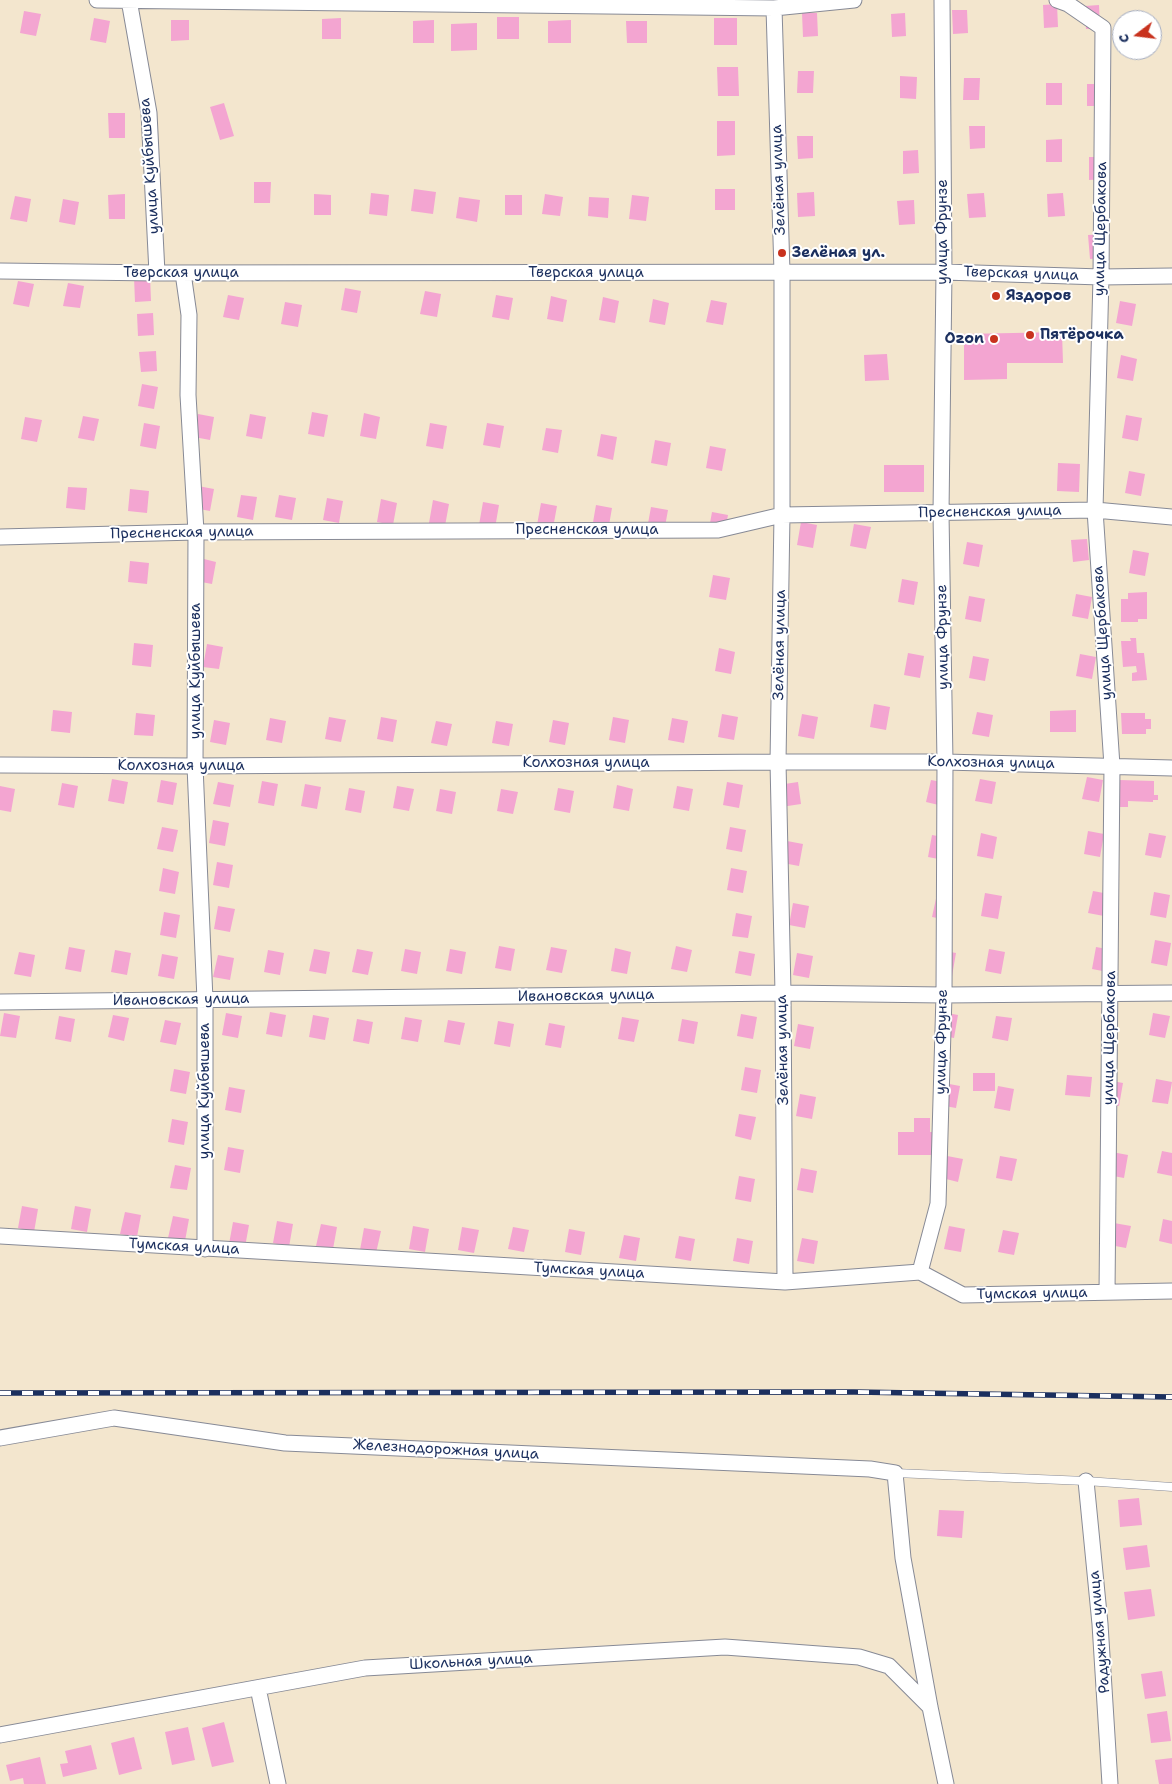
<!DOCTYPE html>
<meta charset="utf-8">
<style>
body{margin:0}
#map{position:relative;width:1172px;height:1784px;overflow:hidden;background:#f3e6ce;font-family:"Shantell Sans",sans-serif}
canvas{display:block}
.north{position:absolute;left:1112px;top:10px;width:50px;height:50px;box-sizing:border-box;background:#fff;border:1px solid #a4acbf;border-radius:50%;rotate:255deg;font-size:14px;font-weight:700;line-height:20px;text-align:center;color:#1b2f5e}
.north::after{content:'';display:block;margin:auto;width:18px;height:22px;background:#c8321e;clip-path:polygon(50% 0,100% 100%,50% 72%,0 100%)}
</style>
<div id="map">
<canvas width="1172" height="1784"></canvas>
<div class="north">С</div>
</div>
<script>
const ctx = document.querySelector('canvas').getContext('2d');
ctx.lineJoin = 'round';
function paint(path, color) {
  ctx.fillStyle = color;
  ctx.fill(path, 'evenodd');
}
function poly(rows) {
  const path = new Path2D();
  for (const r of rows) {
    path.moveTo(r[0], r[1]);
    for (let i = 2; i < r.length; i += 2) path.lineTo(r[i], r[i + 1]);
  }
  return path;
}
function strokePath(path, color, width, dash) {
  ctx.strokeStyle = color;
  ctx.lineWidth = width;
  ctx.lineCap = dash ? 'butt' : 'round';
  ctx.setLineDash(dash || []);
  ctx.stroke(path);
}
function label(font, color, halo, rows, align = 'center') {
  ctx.font = font + ' "Shantell Sans",sans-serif';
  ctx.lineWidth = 4;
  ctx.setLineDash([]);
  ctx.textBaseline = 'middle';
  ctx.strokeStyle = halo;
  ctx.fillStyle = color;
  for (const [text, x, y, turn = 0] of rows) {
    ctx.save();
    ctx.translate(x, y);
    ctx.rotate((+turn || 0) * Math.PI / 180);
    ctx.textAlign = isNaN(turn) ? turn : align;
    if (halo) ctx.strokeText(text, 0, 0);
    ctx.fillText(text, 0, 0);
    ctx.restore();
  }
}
const building = poly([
 [1057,4,1058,27,1044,28,1043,5],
 [1099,5,1100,29,1086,29,1085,6],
 [952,10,967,10,968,33,953,34],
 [24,11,41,14,36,36,20,33],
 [802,13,817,13,818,36,803,37],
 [905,13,906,36,892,37,891,14],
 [497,17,519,17,519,39,497,39],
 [94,18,110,21,106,43,90,40],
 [341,18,341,39,322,39,322,19],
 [714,18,737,18,737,45,714,45],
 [171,20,189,20,189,40,171,41],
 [434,20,434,43,413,43,413,21],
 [571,20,571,43,548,43,548,21],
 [626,21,647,21,647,43,627,43],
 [477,23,477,50,451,51,451,24],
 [717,67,738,67,739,96,718,96],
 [798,71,814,71,813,93,797,93],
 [900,76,917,77,916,99,900,98],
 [964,78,980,78,979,100,963,100],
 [1046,83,1062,83,1062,105,1046,105],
 [1087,84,1103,84,1103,106,1087,106],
 [224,103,234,136,220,140,210,107],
 [108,113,125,113,125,138,109,138],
 [717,121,735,121,735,155,717,156],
 [969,126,985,126,985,148,970,149],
 [797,136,813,136,813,158,798,159],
 [1062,139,1062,162,1046,162,1046,140],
 [918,150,919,173,903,174,903,151],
 [1089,157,1105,157,1105,179,1089,180],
 [254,182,271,182,270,203,254,203],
 [414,189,436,192,433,214,411,211],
 [715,189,735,189,735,210,715,210],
 [814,192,815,216,798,217,797,193],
 [371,193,389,195,387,216,369,214],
 [984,193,986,217,969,218,967,194],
 [1063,193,1065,216,1048,217,1047,194],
 [125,194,125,219,109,219,108,195],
 [314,194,331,195,331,215,314,215],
 [545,194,563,197,560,216,542,214],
 [505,195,522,195,522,215,505,215],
 [632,195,649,197,646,221,629,219],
 [15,196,31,199,27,222,10,219],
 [459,197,480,200,477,222,456,218],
 [589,197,609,198,608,218,588,216],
 [63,199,79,202,75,225,59,222],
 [914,200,915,224,899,225,897,201],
 [1105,234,1106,258,1090,259,1088,235],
 [150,276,151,301,135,302,134,277],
 [18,281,34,284,29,307,13,304],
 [68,283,84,286,80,308,63,306],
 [345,288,361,291,357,313,341,310],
 [425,291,441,294,437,317,420,314],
 [228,295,244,298,239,320,223,317],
 [496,295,513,298,509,320,492,317],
 [551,296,567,300,563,322,547,319],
 [603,297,619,301,615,323,599,320],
 [653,299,669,303,665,325,649,322],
 [711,300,727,303,723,325,706,322],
 [1120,301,1136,304,1132,326,1116,323],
 [285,302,302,305,298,327,281,324],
 [153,313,154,335,138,336,137,314],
 [1062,332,1063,363,1007,363,1007,379,964,380,964,334],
 [156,351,157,371,141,372,139,352],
 [887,354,889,380,865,381,864,355],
 [1121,355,1137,359,1133,381,1117,378],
 [142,384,158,387,154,409,138,406],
 [312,412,328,415,324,437,308,434],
 [364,413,380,417,376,439,360,436],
 [198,414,214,417,210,440,194,437],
 [250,414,266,417,262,439,246,436],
 [1126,415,1142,418,1138,441,1122,438],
 [83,416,99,419,94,441,78,438],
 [25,417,42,420,37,442,21,439],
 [144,423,160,426,156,449,140,446],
 [430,423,447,426,443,449,426,446],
 [487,423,504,426,500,448,483,445],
 [546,428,562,430,558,453,542,450],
 [601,434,617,437,613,460,597,456],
 [655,440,671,443,667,466,651,463],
 [710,446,726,449,722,471,706,468],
 [1058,463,1080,464,1079,492,1057,491],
 [884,465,924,465,924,492,884,492],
 [1129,471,1145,474,1141,496,1125,493],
 [198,486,214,489,210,511,194,508],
 [68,487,87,488,85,510,66,508],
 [130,489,149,491,147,513,128,511],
 [241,495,257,497,253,520,237,517],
 [279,495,296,498,292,520,275,517],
 [327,498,343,501,339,523,323,520],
 [381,499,397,503,393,525,377,522],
 [433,500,449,504,445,526,429,523],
 [483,502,499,505,495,528,479,525],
 [541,503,557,506,553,528,537,525],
 [596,505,612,508,608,531,592,528],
 [651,507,668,510,664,532,647,529],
 [712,512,728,515,724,537,708,534],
 [801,522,817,525,813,548,797,545],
 [854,524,871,527,866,549,850,546],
 [1087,539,1089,560,1073,562,1071,540],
 [967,542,983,545,979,567,963,564],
 [1133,550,1149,553,1145,576,1129,573],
 [200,558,216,562,212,584,196,581],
 [130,561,149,563,147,584,128,582],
 [713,575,730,578,726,600,709,597],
 [902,579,918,582,914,605,898,602],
 [1147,592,1147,619,1138,619,1138,622,1121,622,1121,599,1128,599,1128,593],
 [1076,594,1092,597,1088,619,1072,616],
 [969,596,985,599,981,622,965,619],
 [1130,638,1136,638,1137,653,1144,653,1147,680,1132,681,1132,673,1137,672,1136,666,1123,667,1121,641,1131,641],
 [134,643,153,645,151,667,132,665],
 [207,644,223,647,219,669,203,667],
 [719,648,735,652,731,674,715,671],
 [908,653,924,656,920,678,904,675],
 [1080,654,1096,657,1092,679,1076,676],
 [973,656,989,659,985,681,969,678],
 [874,704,890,707,886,730,870,727],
 [53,710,72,712,70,733,51,731],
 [1076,710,1076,732,1050,732,1050,711],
 [977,712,993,715,989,737,972,734],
 [136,713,155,715,153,736,134,735],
 [1121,713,1145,713,1145,719,1151,719,1151,729,1146,729,1146,734,1122,734],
 [722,714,738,717,734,740,718,737],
 [802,714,818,717,814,739,798,736],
 [329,717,346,720,341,742,325,739],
 [381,717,397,720,393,742,377,739],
 [613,717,629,720,625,743,609,740],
 [270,718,286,721,282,743,266,740],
 [672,718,688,721,684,743,668,740],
 [214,720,230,723,226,745,210,742],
 [553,720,569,723,565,745,549,742],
 [436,721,452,724,447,746,431,743],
 [496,721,513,724,509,746,492,743],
 [1087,777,1103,780,1099,802,1082,799],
 [112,779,128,782,124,804,108,801],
 [980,779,996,782,992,804,975,801],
 [161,780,177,783,173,805,157,802],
 [931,780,947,783,943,806,926,802],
 [1119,780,1154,781,1154,795,1158,795,1158,800,1153,800,1153,802,1128,801,1128,807,1119,807],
 [262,781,278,784,274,806,258,803],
 [218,782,234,785,230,807,213,804],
 [727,782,743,785,739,808,723,805],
 [798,782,801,804,781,807,778,785],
 [62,783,78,786,74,808,58,805],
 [305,784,321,787,317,809,301,806],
 [617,785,633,789,629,811,613,808],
 [0,786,15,789,11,812,0,810],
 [397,786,414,789,409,811,393,808],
 [677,786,693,789,689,811,673,808],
 [349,788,365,791,361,813,345,810],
 [558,788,574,791,570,813,554,810],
 [440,789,456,792,452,814,436,811],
 [501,789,518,792,513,814,497,811],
 [213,820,229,823,225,846,209,843],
 [162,827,178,830,173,852,157,849],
 [730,827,746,830,742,852,726,849],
 [1088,831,1104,834,1100,857,1084,854],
 [981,833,997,837,993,859,977,856],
 [1149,833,1166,836,1161,858,1145,855],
 [932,835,948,838,944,860,928,857],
 [787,841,803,844,799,866,783,863],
 [217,862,233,865,229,888,213,885],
 [163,868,179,872,175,894,159,891],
 [731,868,747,871,743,893,727,890],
 [1093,891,1109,894,1104,916,1088,913],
 [1154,892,1170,895,1166,918,1150,915],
 [985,893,1002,896,998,919,981,916],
 [937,894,953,898,948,920,932,917],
 [793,903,809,906,805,928,789,925],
 [218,906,235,909,230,932,214,929],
 [164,912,180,915,176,938,160,935],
 [736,913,752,916,748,938,732,936],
 [1155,940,1171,943,1167,966,1151,963],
 [499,946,515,949,511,971,495,968],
 [676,946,692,950,687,972,671,969],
 [69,947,85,950,81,972,65,969],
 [551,947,567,950,562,973,546,970],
 [1096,947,1112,950,1108,972,1092,969],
 [615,948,631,952,627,974,611,971],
 [314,949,330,952,326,974,309,971],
 [357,949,373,952,368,975,352,972],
 [405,949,421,952,417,974,401,971],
 [450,949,466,952,462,974,446,971],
 [989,949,1005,952,1001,974,985,971],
 [115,950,131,953,127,975,111,972],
 [268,950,284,953,280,975,264,972],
 [940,950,956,953,952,976,936,972],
 [739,951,755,954,751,976,735,973],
 [19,952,35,955,31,977,14,974],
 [797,953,813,956,809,978,793,975],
 [162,954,178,957,174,979,158,976],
 [218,955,234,958,230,980,213,977],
 [270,1012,286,1015,282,1037,266,1034],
 [942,1012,958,1015,954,1038,937,1035],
 [4,1013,20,1016,16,1038,0,1036],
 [226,1013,242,1016,238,1038,222,1035],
 [1153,1013,1170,1016,1165,1038,1149,1035],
 [741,1014,757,1017,753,1039,737,1036],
 [113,1015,129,1018,124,1041,108,1037],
 [313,1015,329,1018,325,1040,309,1037],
 [59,1016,75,1019,71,1042,55,1039],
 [996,1016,1012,1018,1008,1041,992,1038],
 [405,1017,422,1020,418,1042,401,1039],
 [622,1017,639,1020,634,1042,618,1039],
 [357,1019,373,1022,369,1044,353,1041],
 [682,1019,698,1022,694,1044,678,1041],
 [165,1020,181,1023,176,1045,160,1042],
 [448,1020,465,1023,460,1045,444,1042],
 [498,1021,514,1024,510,1047,494,1044],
 [549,1023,565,1026,561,1048,545,1045],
 [798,1024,814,1027,810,1049,794,1046],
 [745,1067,761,1070,757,1093,741,1090],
 [174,1069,190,1072,186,1094,170,1091],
 [973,1073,995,1073,995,1091,973,1091],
 [1067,1075,1092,1077,1090,1097,1065,1095],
 [1156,1079,1172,1082,1168,1104,1152,1102],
 [1107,1080,1123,1083,1119,1106,1103,1103],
 [944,1083,960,1086,956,1108,939,1105],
 [998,1086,1014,1089,1010,1111,994,1108],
 [229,1087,245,1090,241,1113,225,1110],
 [800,1094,816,1097,812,1119,796,1116],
 [739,1114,756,1117,751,1140,735,1136],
 [914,1118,930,1118,930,1132,933,1132,933,1155,898,1155,898,1132,914,1132],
 [172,1119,188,1122,184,1145,168,1142],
 [228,1147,244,1150,240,1173,224,1170],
 [1162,1151,1172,1153,1172,1176,1157,1173],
 [1112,1152,1128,1155,1124,1178,1108,1175],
 [947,1156,963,1159,958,1182,942,1178],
 [1000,1156,1017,1159,1012,1181,996,1178],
 [175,1165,191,1168,187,1190,170,1188],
 [801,1168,817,1171,813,1193,797,1190],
 [739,1176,755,1179,751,1202,735,1199],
 [22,1206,38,1209,34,1232,18,1228],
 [75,1206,91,1209,87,1232,71,1229],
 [125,1212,141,1215,137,1237,120,1234],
 [173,1216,189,1219,185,1241,168,1238],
 [1163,1219,1172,1221,1172,1244,1159,1241],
 [277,1221,293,1224,289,1247,273,1243],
 [233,1222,249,1225,245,1247,229,1244],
 [1114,1223,1131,1226,1126,1248,1110,1245],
 [321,1224,337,1227,333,1249,316,1246],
 [413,1226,429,1229,425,1252,409,1249],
 [949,1226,965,1229,961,1252,944,1249],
 [462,1227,479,1230,474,1253,458,1250],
 [513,1227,529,1230,524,1252,508,1249],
 [364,1228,381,1231,376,1253,360,1250],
 [569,1229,585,1232,581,1255,565,1252],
 [1003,1230,1019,1233,1014,1255,998,1252],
 [624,1235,640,1238,636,1261,619,1258],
 [679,1236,695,1239,691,1261,675,1258],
 [737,1238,753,1241,749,1264,733,1261],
 [802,1238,818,1241,814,1264,797,1261],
 [1139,1498,1142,1525,1120,1527,1118,1500],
 [939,1510,964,1511,962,1538,937,1536],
 [1147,1545,1150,1567,1126,1570,1123,1548],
 [1151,1589,1155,1616,1128,1620,1124,1592],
 [1162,1671,1166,1696,1145,1699,1141,1674],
 [1167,1711,1171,1741,1151,1743,1147,1714],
 [224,1722,234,1762,212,1767,202,1728],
 [188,1727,195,1760,172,1765,165,1732],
 [134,1737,142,1769,119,1775,111,1743],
 [91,1745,97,1769,63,1777,60,1764,68,1763,65,1751],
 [40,1757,46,1784,24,1784,23,1778,10,1781,6,1765],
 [1172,1758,1172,1784,1159,1784,1155,1760]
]);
const service = poly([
 [895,1473,1086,1481,1172,1487]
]);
const minor = poly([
 [97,0,774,8,854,0],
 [129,0,149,113,157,273],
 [1057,0,1068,4,1103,28,1101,277,1095,510,1112,766,1107,1292],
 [774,8,782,272,782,515,778,762,783,993,785,1282],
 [0,271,157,273,944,272,1101,277,1172,276],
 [183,273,189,315,188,395,196,532,195,766,205,1000,205,1249],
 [0,537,196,532,718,530,782,515,1095,510,1172,517],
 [0,765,195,766,778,762,945,762,1172,768],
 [0,1002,783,993,944,995,1172,993],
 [0,1236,785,1282,920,1272,963,1295,1172,1291],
 [920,1272,938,1204,944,995,945,762,941,513,944,272,942,0],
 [0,1438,114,1418,285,1443,870,1469,895,1473,903,1558,930,1707,946,1784],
 [1086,1481,1100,1624,1110,1784],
 [258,1688,278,1784],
 [0,1735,365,1668,725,1647,859,1657,889,1666,930,1707]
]);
const rail = poly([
 [0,1393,854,1392,1172,1397]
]);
const markers = [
 [782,253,5,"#c8321e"],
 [996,296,5,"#c8321e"],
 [1030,335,5,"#c8321e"],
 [994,339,5,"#c8321e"]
];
const streetNames = [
 ["улица Куйбышева",150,166,-94],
 ["Зелёная улица",779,180,-92],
 ["улица Щербакова",1101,229,-89],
 ["улица Фрунзе",943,232,-90],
 ["Тверская улица",181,273],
 ["Тверская улица",586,273],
 ["Тверская улица",1021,274,2],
 ["Пресненская улица",990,512,-1],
 ["Пресненская улица",587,530],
 ["Пресненская улица",182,533,-1],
 ["улица Щербакова",1103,633,-94],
 ["улица Фрунзе",943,637,-91],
 ["Зелёная улица",780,645,-89],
 ["улица Куйбышева",196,671,-90],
 ["Колхозная улица",586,763],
 ["Колхозная улица",991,763,1],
 ["Колхозная улица",181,766],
 ["Ивановская улица",586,996,-1],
 ["Ивановская улица",181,1000,-1],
 ["улица Щербакова",1110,1038,-89],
 ["улица Фрунзе",942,1042,-89],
 ["Зелёная улица",783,1050,-91],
 ["улица Куйбышева",205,1091,-90],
 ["Тумская улица",184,1247,3],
 ["Тумская улица",589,1271,3],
 ["Тумская улица",1032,1294,-1],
 ["Железнодорожная улица",446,1450,3],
 ["Радужная улица",1100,1632,-95],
 ["Школьная улица",471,1662,-3]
];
const poiNames = [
 ["Зелёная ул.",792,253],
 ["Яздоров",1006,296],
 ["Пятёрочка",1040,335],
 ["Ozon",984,339,"right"]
];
paint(building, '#f3a5d1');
strokePath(service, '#878a96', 9);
strokePath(minor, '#878a96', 17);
strokePath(service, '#fff', 8);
strokePath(minor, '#fff', 15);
strokePath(rail, '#1b2f5e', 5.5);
strokePath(rail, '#fff', 4, [11]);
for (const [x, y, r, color] of markers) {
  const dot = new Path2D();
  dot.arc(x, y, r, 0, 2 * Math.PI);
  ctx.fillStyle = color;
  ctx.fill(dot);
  strokePath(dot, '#fff', 2);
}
label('15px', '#1b2f5e', '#fff', streetNames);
label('bold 15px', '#1b2f5e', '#fff', poiNames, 'left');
</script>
